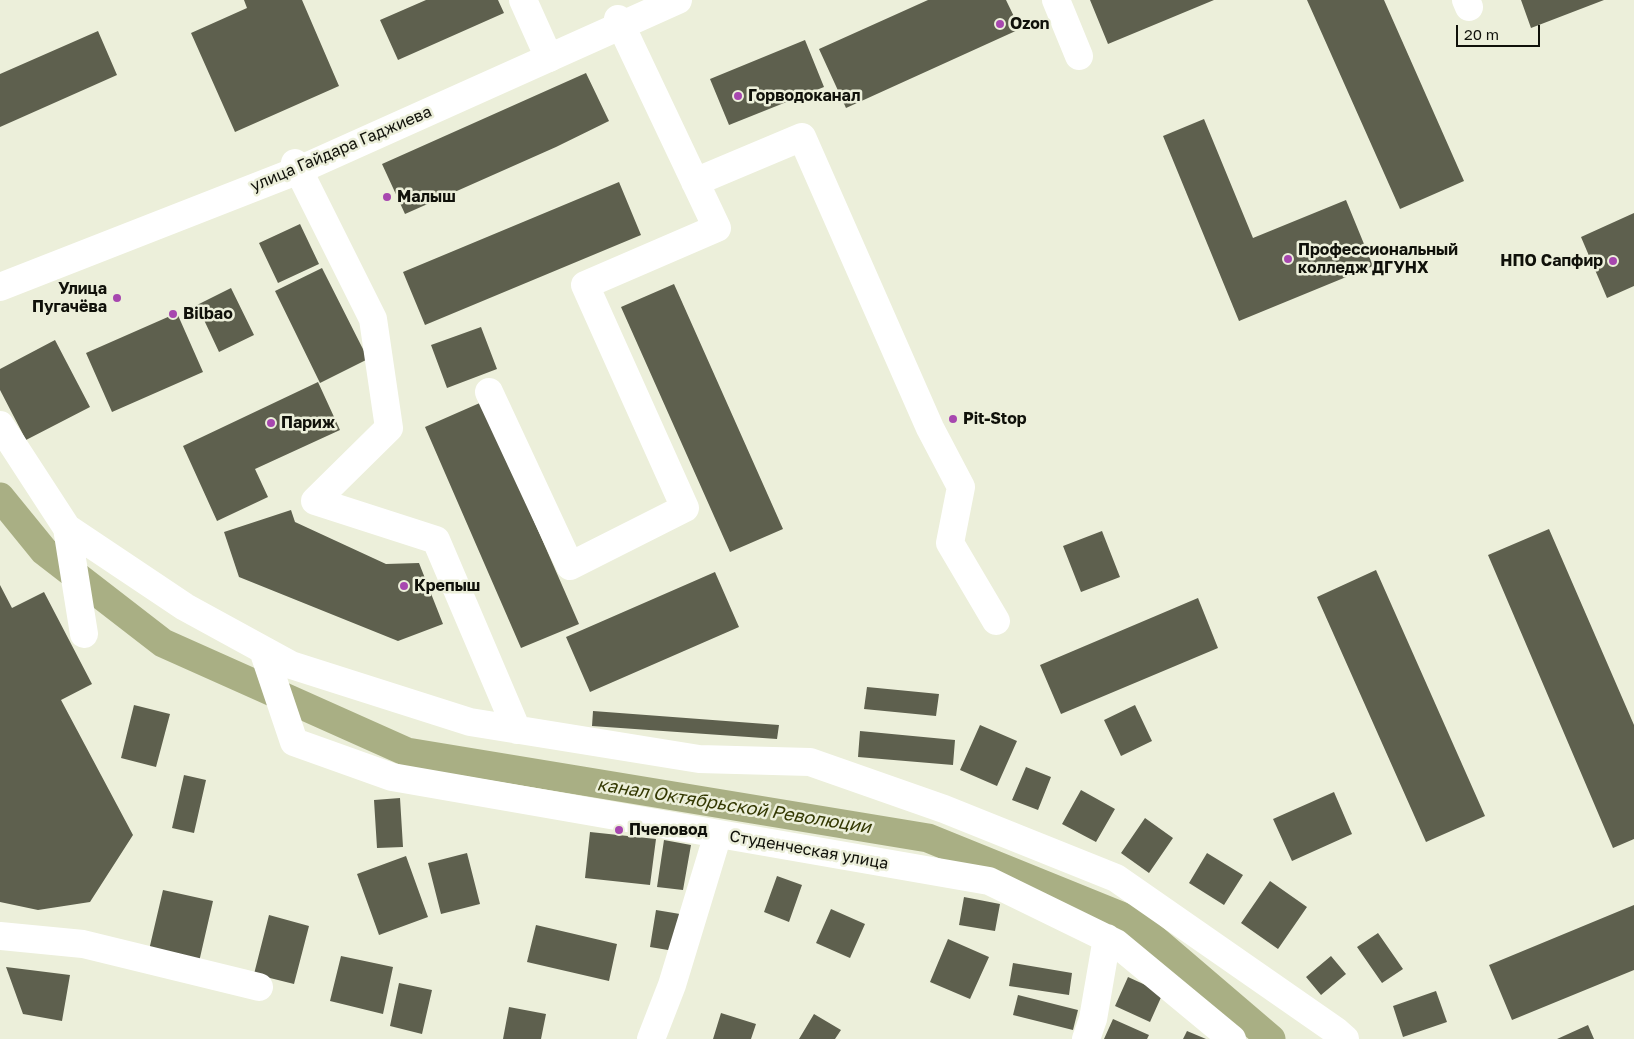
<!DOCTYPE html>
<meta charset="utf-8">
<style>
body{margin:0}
#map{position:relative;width:1634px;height:1039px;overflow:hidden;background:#ecefda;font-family:"Golos Text",sans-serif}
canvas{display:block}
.scale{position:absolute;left:1456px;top:25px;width:84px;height:22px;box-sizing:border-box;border:2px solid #10110a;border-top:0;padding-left:6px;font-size:15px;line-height:18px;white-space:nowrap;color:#10110a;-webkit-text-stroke:4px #ecefda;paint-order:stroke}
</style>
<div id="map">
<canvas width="1634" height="1039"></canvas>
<div class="scale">20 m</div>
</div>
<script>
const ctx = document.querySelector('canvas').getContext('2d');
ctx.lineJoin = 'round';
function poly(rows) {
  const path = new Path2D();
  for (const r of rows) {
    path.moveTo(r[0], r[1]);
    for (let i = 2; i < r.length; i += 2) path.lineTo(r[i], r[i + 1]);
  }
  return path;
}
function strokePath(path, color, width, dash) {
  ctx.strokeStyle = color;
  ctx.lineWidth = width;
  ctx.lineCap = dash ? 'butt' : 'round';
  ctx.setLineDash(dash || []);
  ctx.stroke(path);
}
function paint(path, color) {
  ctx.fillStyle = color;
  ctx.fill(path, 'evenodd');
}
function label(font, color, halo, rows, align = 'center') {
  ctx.font = font + ' "Golos Text",sans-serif';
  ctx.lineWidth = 5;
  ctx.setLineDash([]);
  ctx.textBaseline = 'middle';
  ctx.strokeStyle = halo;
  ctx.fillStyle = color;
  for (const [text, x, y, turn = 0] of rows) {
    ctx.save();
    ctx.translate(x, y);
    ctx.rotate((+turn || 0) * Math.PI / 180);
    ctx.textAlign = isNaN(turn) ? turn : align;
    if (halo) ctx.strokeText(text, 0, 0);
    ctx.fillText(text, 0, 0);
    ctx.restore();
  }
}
const canal = poly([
 [0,497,44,551,163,643,407,752,928,838,1133,921,1271,1039]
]);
const building = poly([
 [244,0,302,0,339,86,235,132,191,33,247,8],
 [426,0,498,0,504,13,398,60,380,20],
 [928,0,1006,0,1020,29,846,108,819,49],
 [1090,0,1214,0,1108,44],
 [1307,0,1384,0,1464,181,1400,209],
 [1521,0,1604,0,1531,28],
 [98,31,117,75,0,127,0,74],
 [805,40,824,87,729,125,710,79],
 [586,73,609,121,556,147,405,214,382,164],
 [1204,119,1253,238,1346,200,1373,266,1239,321,1163,136],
 [619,182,641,235,425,325,403,272],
 [1634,213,1634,286,1607,298,1581,237],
 [300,224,319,264,278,283,259,243],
 [322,268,368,359,320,383,275,291],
 [674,284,783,529,730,552,621,307],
 [231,288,254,335,219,352,197,305],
 [177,313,203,372,112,412,86,353],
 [481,327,497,369,447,388,431,345],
 [55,340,90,407,26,440,0,390,0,369],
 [318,382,340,430,255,469,268,497,217,521,183,446],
 [482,402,579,624,521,648,425,427],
 [291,510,295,522,386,564,419,563,443,624,398,641,239,577,224,532],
 [1549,529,1634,725,1634,839,1613,848,1488,555],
 [1102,531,1120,577,1081,592,1063,546],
 [1376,570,1485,816,1426,842,1317,597],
 [715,572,739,627,590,692,566,637],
 [0,585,12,608,44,592,92,684,61,700,133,835,90,902,38,910,0,902],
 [1198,598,1218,648,1061,714,1040,665],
 [867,687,939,694,936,716,864,709],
 [134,705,170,714,156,767,121,758],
 [1135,705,1152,741,1121,756,1104,720],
 [593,711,779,725,777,739,592,726],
 [980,725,1017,741,997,786,960,770],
 [860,731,955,740,953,765,858,757],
 [1026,767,1051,777,1038,810,1012,800],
 [184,775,206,780,194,833,172,828],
 [1081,790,1115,809,1096,842,1062,824],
 [1334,792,1352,834,1292,861,1273,819],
 [400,798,403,847,377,848,374,800],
 [1145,818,1173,838,1149,873,1121,853],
 [590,832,656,839,650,885,585,878],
 [664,840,691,845,683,890,657,887],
 [467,853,480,904,441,914,428,863],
 [1207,853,1243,875,1224,905,1189,883],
 [406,856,428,917,379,935,357,874],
 [777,876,802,885,789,922,764,912],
 [1270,881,1307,907,1278,949,1241,923],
 [163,890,213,901,199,962,149,950],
 [964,897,1000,904,995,931,959,925],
 [1634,905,1634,970,1512,1020,1489,965],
 [831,909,865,924,850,958,816,943],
 [656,910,680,914,674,951,650,947],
 [269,915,309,926,294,984,254,974],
 [536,925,617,944,609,981,527,962],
 [1378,933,1403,969,1382,983,1357,947],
 [948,939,989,957,970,999,930,982],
 [341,956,393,967,383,1014,330,1001],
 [1331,956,1346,974,1321,995,1306,977],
 [1013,963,1072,973,1069,995,1009,986],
 [6,967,70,975,62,1021,23,1014],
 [1128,977,1163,993,1150,1022,1115,1006],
 [399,983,432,990,422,1034,390,1026],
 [1436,991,1447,1022,1403,1037,1393,1006],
 [1018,995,1078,1010,1073,1030,1013,1015],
 [509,1007,546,1014,541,1039,503,1039],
 [721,1013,756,1024,751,1039,713,1039],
 [814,1014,841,1030,835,1039,799,1039],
 [1113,1019,1149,1035,1147,1039,1104,1039],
 [1588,1025,1594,1039,1557,1039],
 [1187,1031,1206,1039,1183,1039]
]);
const minor = poly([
 [523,0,549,58],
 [1056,0,1079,56],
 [1466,0,1469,7],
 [295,163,373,319,389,428,315,501,436,540,517,730],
 [695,182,802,137,930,428,961,487,950,543,996,621],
 [489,392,570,566,685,508,585,285,717,228,618,19],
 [0,425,67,528,185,607,291,665,470,722,699,759,810,762,944,809,1116,878,1336,1031,1345,1039],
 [67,528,84,634],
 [263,650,294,742,392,777,989,881,1116,943,1232,1039],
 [0,936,83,944,259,987],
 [651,1039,672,985,718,834],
 [1086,1039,1093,1019,1107,938]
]);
const major = poly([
 [0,287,299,170,678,0]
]);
const markers = [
 [1000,24,5,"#a747af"],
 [738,96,5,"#a747af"],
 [387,197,5,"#a747af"],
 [1288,259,5,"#a747af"],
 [1613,261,5,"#a747af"],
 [117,298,5,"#a747af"],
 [173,314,5,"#a747af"],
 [953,419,5,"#a747af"],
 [271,423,5,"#a747af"],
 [404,586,5,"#a747af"],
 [619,830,5,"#a747af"]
];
const poiNames = [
 ["Ozon",1010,24],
 ["Горводоканал",748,96],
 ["Малыш",397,197],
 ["Профессиональный",1298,250],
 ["колледж ДГУНХ",1298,268],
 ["НПО Сапфир",1603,261,"right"],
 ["Улица",107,289,"right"],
 ["Пугачёва",107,307,"right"],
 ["Bilbao",183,314],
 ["Pit-Stop",963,419],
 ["Париж",281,423],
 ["Крепыш",414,586],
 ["Пчеловод",629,830]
];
const streetNames = [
 ["улица Гайдара Гаджиева",341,149,-23],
 ["Студенческая улица",809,850,10]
];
const waterNames = [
 ["канал Октябрьской Революции",734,806,9]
];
strokePath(canal, '#a9af84', 29);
paint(building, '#5e604e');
strokePath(minor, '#fff', 28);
strokePath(major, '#fff', 28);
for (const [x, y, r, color] of markers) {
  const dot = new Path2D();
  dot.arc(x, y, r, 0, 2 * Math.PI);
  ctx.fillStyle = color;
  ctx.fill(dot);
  strokePath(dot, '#ecefda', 2);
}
label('bold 16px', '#10110a', '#ecefda', poiNames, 'left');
label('16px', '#10110a', '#ecefda', streetNames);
label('italic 18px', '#333802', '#ecefda', waterNames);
</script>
